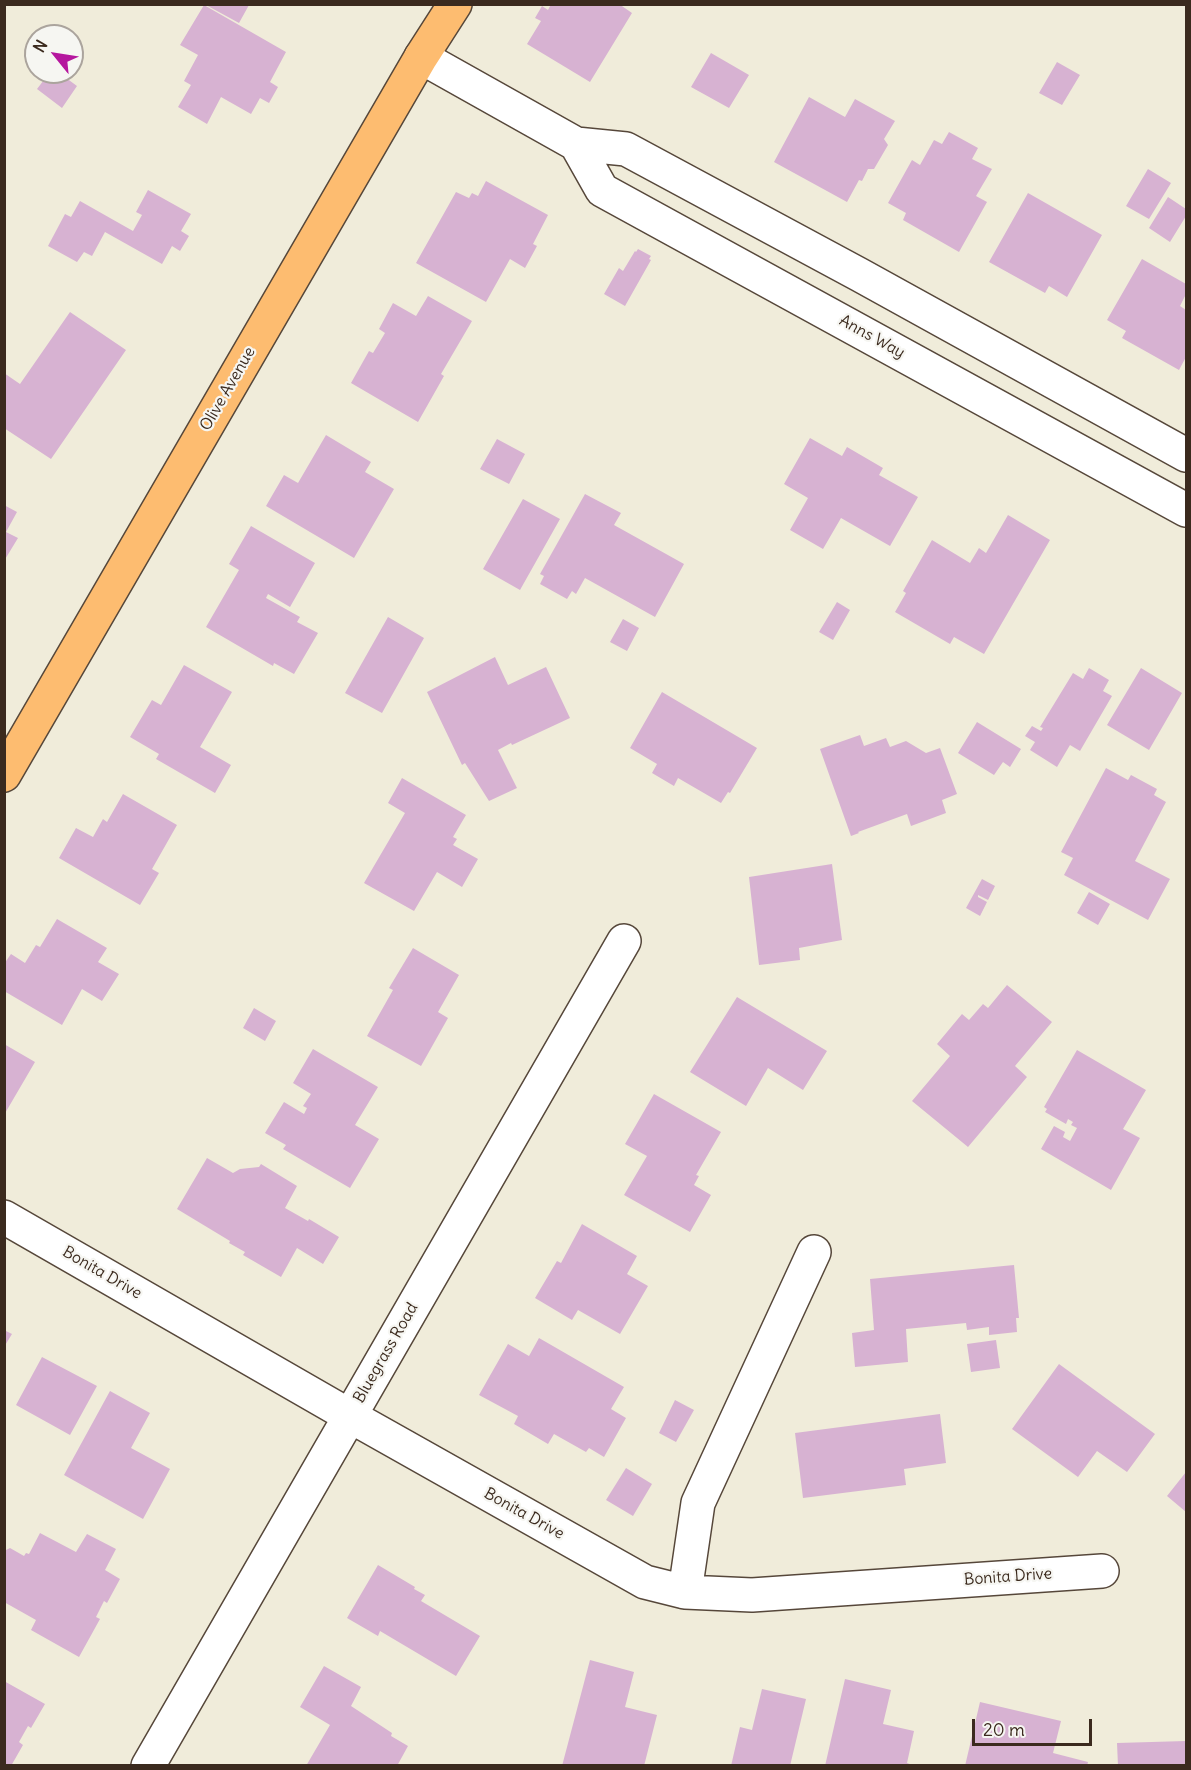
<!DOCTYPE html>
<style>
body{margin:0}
#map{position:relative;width:1191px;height:1770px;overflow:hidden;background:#f0ecda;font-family:Delius,sans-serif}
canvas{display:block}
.frame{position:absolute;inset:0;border:6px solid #3b2a1e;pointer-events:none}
.north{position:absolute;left:24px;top:24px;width:60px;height:60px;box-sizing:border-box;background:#f6f6f2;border:2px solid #aba49d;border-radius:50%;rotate:300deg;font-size:16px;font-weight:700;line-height:24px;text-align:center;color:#3b2a1e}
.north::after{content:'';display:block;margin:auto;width:21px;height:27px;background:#b5179e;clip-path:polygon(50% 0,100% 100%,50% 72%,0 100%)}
.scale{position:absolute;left:972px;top:1719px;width:120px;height:27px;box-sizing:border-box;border:3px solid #3b2a1e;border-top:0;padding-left:8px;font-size:18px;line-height:21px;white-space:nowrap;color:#3b2a1e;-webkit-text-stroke:4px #f6f6f2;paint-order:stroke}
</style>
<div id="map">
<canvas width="1191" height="1770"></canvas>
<div class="frame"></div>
<div class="north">N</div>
<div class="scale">20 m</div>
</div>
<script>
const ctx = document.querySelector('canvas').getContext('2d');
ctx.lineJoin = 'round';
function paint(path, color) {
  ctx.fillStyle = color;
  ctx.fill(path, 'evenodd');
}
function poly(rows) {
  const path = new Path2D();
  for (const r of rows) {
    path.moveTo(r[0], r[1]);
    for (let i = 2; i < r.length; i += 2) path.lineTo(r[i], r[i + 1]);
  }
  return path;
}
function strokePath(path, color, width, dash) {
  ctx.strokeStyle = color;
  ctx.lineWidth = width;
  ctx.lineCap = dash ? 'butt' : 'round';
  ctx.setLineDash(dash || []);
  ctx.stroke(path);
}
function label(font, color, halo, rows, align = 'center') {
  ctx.font = font + ' Delius,sans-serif';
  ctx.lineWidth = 4.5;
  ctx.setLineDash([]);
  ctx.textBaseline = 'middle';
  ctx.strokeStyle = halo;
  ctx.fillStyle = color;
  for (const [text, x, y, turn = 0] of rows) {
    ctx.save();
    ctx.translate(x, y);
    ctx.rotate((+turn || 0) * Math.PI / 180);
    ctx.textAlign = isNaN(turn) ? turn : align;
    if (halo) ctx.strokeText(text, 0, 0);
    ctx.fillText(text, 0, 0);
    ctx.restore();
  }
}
const building = poly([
 [551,4,619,4,632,13,590,82,527,44,541,21,535,18,542,6,548,10],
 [204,5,286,52,270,82,278,87,269,103,260,98,251,114,221,97,207,124,178,107,191,85,184,81,198,55,180,45],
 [206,5,249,5,239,23],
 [711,53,749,75,729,108,691,87],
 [1057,62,1080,75,1062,105,1039,93],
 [50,72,58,72,77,86,62,108,37,89],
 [809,97,845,117,855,99,895,121,884,139,888,145,874,169,868,169,862,181,859,180,847,202,774,162],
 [949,132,978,148,972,159,992,169,976,196,987,202,959,252,903,220,906,213,888,203,912,160,920,165,934,140,942,144],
 [1148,169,1171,183,1149,219,1126,206],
 [486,181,548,215,533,244,537,246,525,268,510,259,486,302,416,263,456,192,469,198,472,193,478,196],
 [148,190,191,214,181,231,189,236,180,251,172,246,162,264,105,232,92,256,84,252,77,262,48,246,65,214,71,217,80,201,133,231,142,215,136,212],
 [1028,193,1102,235,1067,297,1049,286,1045,293,989,262],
 [1168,197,1186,209,1186,216,1170,242,1149,228],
 [638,249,651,256,649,259,651,260,625,306,604,294,619,268,623,271,635,251,636,252],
 [1142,259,1186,284,1186,294,1180,306,1186,310,1186,357,1179,370,1122,338,1126,331,1107,320],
 [428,296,472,321,441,374,444,376,418,422,351,383,369,351,373,353,385,333,379,329,393,303,416,316],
 [70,312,126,350,51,459,4,428,4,373,20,384],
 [326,435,371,462,365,472,394,489,354,558,266,506,284,475,298,483],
 [810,438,842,456,847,447,883,468,879,475,918,497,890,546,841,518,823,549,790,530,808,498,784,484],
 [497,439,525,454,509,484,480,469],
 [585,494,621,513,614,525,684,564,655,617,585,578,576,594,572,591,567,599,540,584,544,576,540,574],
 [523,499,560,519,520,590,483,569],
 [4,505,17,512,6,532,18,538,4,561],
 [1008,515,1050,540,984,654,954,637,950,644,895,612,906,593,903,591,932,540,970,563,979,548,986,553],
 [251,526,315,563,290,607,268,594,266,598,300,617,297,622,318,633,294,674,274,663,273,666,206,627,239,570,229,564],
 [837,602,850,610,833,640,819,632],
 [388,617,424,638,382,713,345,693],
 [623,619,639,628,627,651,610,642],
 [495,657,508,685,546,667,570,718,512,745,511,743,498,750,517,788,489,801,465,763,462,765,427,692],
 [184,665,232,692,200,747,231,765,215,793,156,759,159,754,130,737,152,700,161,705],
 [1089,668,1109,680,1103,691,1112,696,1080,751,1070,745,1057,767,1030,750,1035,742,1025,736,1032,726,1041,731,1043,728,1040,727,1073,673,1083,679],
 [1141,668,1182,693,1149,750,1107,725],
 [662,692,757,748,730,793,728,792,721,803,678,778,674,786,652,773,657,764,630,748],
 [977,722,1021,749,1010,767,1003,762,994,775,958,753],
 [860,735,864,746,886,738,890,747,906,741,926,753,940,748,957,794,942,800,946,813,911,826,907,814,858,832,859,833,851,836,820,749],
 [1106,768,1128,780,1131,775,1157,789,1154,795,1166,802,1135,861,1170,879,1148,920,1064,875,1073,858,1061,852],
 [402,778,466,815,453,837,457,839,453,845,478,859,462,887,437,872,414,911,364,883,405,813,388,803],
 [123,794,177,825,152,869,159,873,140,905,59,858,76,828,93,837,103,819,107,822],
 [832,864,842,940,799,948,800,960,759,965,749,877],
 [982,879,995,886,988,900,978,895,978,897,987,902,980,916,966,908],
 [1089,892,1110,904,1098,925,1077,913],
 [57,919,107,948,98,962,119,974,102,1001,82,989,62,1025,4,991,4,964,11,954,25,963,36,945,40,947],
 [413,948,459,975,438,1012,448,1018,421,1066,367,1036,393,990,389,988],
 [1007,985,1052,1022,1015,1066,1027,1077,968,1147,912,1101,950,1056,937,1044,962,1014,969,1020,983,1004,988,1008],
 [737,997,827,1051,803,1090,768,1068,746,1106,690,1072],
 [254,1008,276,1021,265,1041,243,1028],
 [4,1044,35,1062,4,1115],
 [313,1049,378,1087,355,1125,379,1139,350,1188,283,1149,286,1145,265,1133,284,1102,304,1114,307,1108,303,1106,311,1094,293,1083],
 [1077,1050,1146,1090,1123,1129,1140,1138,1111,1190,1041,1149,1054,1126,1065,1132,1063,1137,1070,1141,1077,1128,1071,1125,1073,1122,1068,1119,1066,1124,1045,1112,1047,1109,1044,1107],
 [654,1094,721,1132,696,1175,699,1176,694,1185,711,1195,690,1232,624,1195,647,1156,625,1144],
 [207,1158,233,1173,240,1169,259,1167,261,1164,297,1186,285,1208,308,1221,309,1219,339,1237,323,1264,297,1248,281,1277,243,1255,245,1252,229,1243,230,1241,177,1209],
 [582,1224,637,1256,627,1274,648,1286,620,1334,578,1310,572,1320,535,1298,557,1261,561,1263],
 [1014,1265,1019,1318,1016,1318,1017,1332,989,1335,989,1327,967,1330,966,1323,906,1329,908,1362,855,1367,852,1333,874,1330,870,1279],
 [4,1330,12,1334,4,1347],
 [539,1338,624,1387,611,1409,626,1418,604,1457,589,1448,586,1452,554,1434,548,1444,514,1424,518,1416,479,1395,508,1344,529,1356],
 [996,1340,1000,1368,971,1372,967,1344],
 [42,1357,97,1386,70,1435,16,1405],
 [1059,1364,1155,1434,1127,1472,1097,1451,1078,1477,1012,1429],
 [110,1391,150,1413,131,1448,170,1469,143,1519,64,1475],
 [675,1400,694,1410,676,1442,659,1433],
 [940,1414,946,1463,904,1469,906,1485,803,1498,795,1433],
 [626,1468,652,1484,633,1516,606,1500],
 [1186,1472,1186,1512,1167,1496],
 [40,1533,76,1552,87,1534,116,1549,105,1570,120,1579,107,1603,104,1601,96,1617,100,1619,79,1657,31,1630,36,1620,4,1602,4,1551,10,1548,24,1556,26,1553,29,1554],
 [378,1565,415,1587,414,1589,425,1595,421,1601,480,1636,456,1676,380,1631,378,1636,347,1618],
 [590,1660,634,1672,625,1707,657,1715,644,1766,562,1766],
 [324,1666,361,1687,351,1706,392,1733,391,1736,408,1746,397,1766,306,1766,330,1725,300,1707],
 [845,1679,891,1690,883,1724,914,1731,907,1763,915,1766,825,1766],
 [4,1681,45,1704,31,1728,28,1726,19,1742,23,1745,11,1766,4,1766],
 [762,1689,806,1699,790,1766,731,1766,740,1727,752,1730],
 [980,1702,1061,1721,1053,1753,1088,1762,1087,1766,965,1766],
 [1186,1741,1186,1766,1118,1766,1117,1743]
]);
const minor = poly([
 [421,57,576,144,626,149,860,275,1186,455],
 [576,144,602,190,1186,510],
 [4,1217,350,1416,645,1582,685,1592,752,1595,1102,1571],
 [685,1592,698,1503,814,1252],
 [148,1766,624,941]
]);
const major = poly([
 [4,775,421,57,455,4]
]);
const streetNames = [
 ["Anns Way",872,337,29],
 ["Olive Avenue",228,389,-60],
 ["Bonita Drive",102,1273,30],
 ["Bluegrass Road",386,1353,-60],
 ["Bonita Drive",524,1514,29],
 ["Bonita Drive",1008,1577,-4]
];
paint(building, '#d7b2d2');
strokePath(minor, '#56473a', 36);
strokePath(major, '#56473a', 36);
strokePath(minor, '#fff', 33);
strokePath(major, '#fdbc70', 33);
label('16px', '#3b2a1e', '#f6f6f2', streetNames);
</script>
